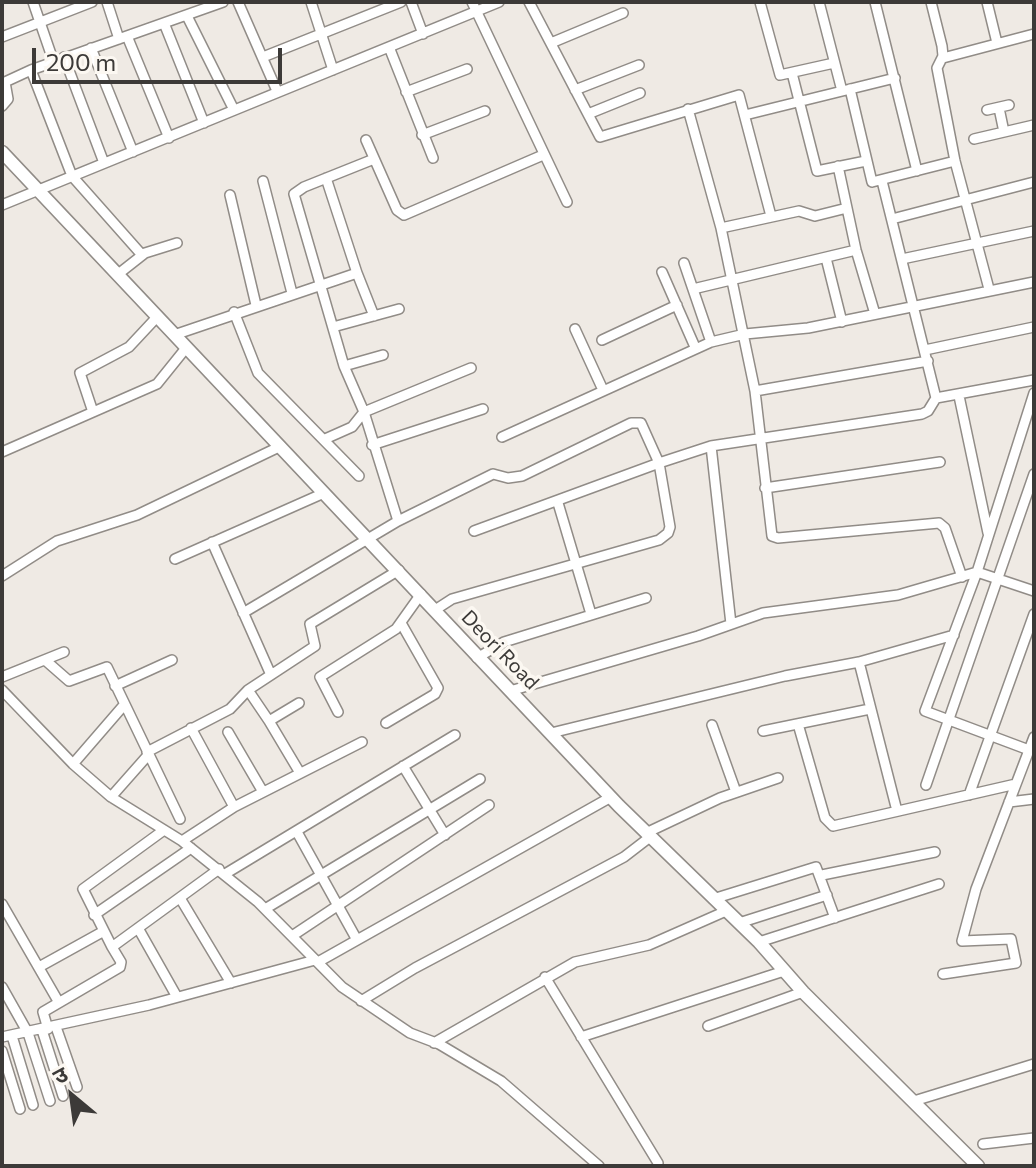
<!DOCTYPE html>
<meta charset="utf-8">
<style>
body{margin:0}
#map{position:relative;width:1036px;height:1168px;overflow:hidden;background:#efeae4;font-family:Commissioner,"Noto Sans Devanagari",sans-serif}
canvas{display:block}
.frame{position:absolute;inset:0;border:4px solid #3c3a38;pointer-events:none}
.north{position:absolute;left:32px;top:1056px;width:80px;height:80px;-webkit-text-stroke:6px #fcf8f2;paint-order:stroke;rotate:331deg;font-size:22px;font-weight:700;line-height:32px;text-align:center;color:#3c3a38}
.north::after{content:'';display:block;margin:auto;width:28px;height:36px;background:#3c3a38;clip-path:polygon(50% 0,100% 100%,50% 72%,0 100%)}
.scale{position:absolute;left:32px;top:48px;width:250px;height:36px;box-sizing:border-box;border:4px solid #3c3a38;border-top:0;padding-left:10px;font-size:24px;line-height:28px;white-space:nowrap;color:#3c3a38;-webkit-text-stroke:6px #fcf8f2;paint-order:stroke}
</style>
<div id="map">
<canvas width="1036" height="1168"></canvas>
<div class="frame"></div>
<div class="north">उ</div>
<div class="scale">200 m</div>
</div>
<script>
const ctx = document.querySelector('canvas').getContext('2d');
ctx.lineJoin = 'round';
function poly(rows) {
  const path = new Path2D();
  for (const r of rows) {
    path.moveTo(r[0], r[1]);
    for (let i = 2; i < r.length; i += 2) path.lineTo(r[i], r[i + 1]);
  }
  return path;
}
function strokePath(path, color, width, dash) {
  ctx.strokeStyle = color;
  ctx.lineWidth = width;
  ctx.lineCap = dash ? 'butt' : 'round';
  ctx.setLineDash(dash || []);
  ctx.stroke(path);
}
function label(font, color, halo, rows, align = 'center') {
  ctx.font = font + ' Commissioner,sans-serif';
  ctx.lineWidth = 7;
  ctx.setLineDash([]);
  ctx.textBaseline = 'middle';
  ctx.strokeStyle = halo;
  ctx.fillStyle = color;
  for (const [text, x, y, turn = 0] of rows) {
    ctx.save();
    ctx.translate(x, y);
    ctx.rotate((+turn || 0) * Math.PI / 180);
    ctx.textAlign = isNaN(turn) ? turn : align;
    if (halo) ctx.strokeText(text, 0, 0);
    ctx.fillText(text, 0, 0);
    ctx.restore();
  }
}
const street = poly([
 [33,2,53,60],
 [107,2,119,39],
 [238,2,277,91],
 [311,2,333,70],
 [411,2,423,34],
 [472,2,567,202],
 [529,2,600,137,739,95,771,216],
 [760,2,780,75,834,63],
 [819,2,842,91],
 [875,2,917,171],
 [931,2,942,46,943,56,937,68,955,161,989,289],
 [987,2,997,43],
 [187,16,234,110],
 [164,23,204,123],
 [127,36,169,138],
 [2,37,92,2],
 [551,43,623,13],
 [389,47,433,158],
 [91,48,133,152],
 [64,57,104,163],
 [263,57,401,2],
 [943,58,1034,34],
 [31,70,223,2],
 [792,73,817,171,866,161],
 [850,89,872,182,955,161],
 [575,90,639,65],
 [406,92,467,69],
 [2,106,8,99,5,82,31,70,72,176,142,255],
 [999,108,1004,132],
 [688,109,721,228,799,211,815,216,847,208],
 [987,110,1009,105],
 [588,114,640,93],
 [745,115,895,78],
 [422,135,485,111],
 [974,139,1034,125],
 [366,140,397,210,404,215,543,155],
 [374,159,304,187,294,194,344,366,364,412,471,368],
 [838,166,856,250,875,314],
 [263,181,292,293],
 [882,181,936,398,1034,380],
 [230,195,256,305],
 [2,205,499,2],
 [892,219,1034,182],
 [721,228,755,391,772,536,778,538,939,523,945,528,962,577],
 [826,258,842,322],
 [902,259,1034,231],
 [684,263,711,342],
 [662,272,695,347],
 [357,273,374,316],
 [117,275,145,253,177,243],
 [693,289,856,250],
 [234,312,258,373,359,476],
 [333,327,399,309],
 [575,329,603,390],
 [174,335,357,273,326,178],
 [602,340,677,305],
 [925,350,1034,327],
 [344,366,383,355],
 [755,391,928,361],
 [959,396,988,533],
 [93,412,80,373,129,347,157,317],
 [364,412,398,521],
 [502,437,711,342,745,334,808,328,1034,282],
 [325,439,352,427,364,412],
 [372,445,483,409],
 [711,446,922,414,928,411,936,398],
 [2,452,157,384,186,348],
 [765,488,940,462],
 [558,503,591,614],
 [212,542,271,675],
 [175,559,324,493],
 [2,576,57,541,137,515,281,446],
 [435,610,452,599,659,540,668,533,670,527,659,463,711,446,731,624],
 [243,613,398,521,493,474,508,478,522,476,631,423,641,423,659,463,474,531],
 [477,658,504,642,646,598],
 [45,660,69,681,107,667,180,819],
 [859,662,897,811],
 [2,677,64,652],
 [115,686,172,660],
 [2,690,73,764,111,797,182,841,258,902,342,987,410,1033,439,1044,501,1081,599,1166],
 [510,691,698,636,763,613,898,595,977,572,1034,591],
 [299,703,269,721,248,690,315,646,310,624,399,570],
 [338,712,320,677,396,629,421,594],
 [269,721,300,773],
 [386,723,435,694,438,688,401,623],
 [798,724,825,818,833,826,1016,784],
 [712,725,736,792],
 [191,728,234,807],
 [763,731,870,709],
 [228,732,263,792],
 [551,733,785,676,859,662,954,635],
 [1029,750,925,711,977,572,1034,393],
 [147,752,230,709,248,690],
 [73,764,124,705],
 [403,766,445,835],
 [926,785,1034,474],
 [969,795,1034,614],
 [111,797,149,754],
 [1009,802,1034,799],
 [297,832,357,940],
 [646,833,720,798,778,778],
 [182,841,234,807,362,742],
 [225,874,455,735],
 [822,875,935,852],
 [180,898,231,983],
 [713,899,816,867,835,918],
 [2,904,58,1001],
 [265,909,480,779],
 [94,915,191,848],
 [739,923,827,895],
 [138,928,177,997],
 [292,936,489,805],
 [759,942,939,884],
 [112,947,83,889,164,830],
 [318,962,611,797],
 [39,967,104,931],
 [943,974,1016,963,1011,939,962,941,976,889,1034,737],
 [545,977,658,1163],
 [2,987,28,1033,50,1101],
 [361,1001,415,968,624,857,650,837],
 [708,1026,803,992],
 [56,1027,77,1087],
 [48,1029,43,1012,120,967,121,962,112,947,219,869],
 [42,1030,63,1096],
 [12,1036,33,1105],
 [2,1037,149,1005,315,960],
 [581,1037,784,971],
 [434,1043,575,962,649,945,726,911],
 [2,1051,20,1109],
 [914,1101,1034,1064],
 [983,1144,1034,1138]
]);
const secondary = poly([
 [2,152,619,806,759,942,803,992,978,1166]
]);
const streetNames = [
 ["Deori Road",500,650,46]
];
strokePath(street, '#918c87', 12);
strokePath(secondary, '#918c87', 15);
strokePath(street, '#fff', 9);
strokePath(secondary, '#fff', 12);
label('20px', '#3c3a38', '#fcf8f2', streetNames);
</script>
